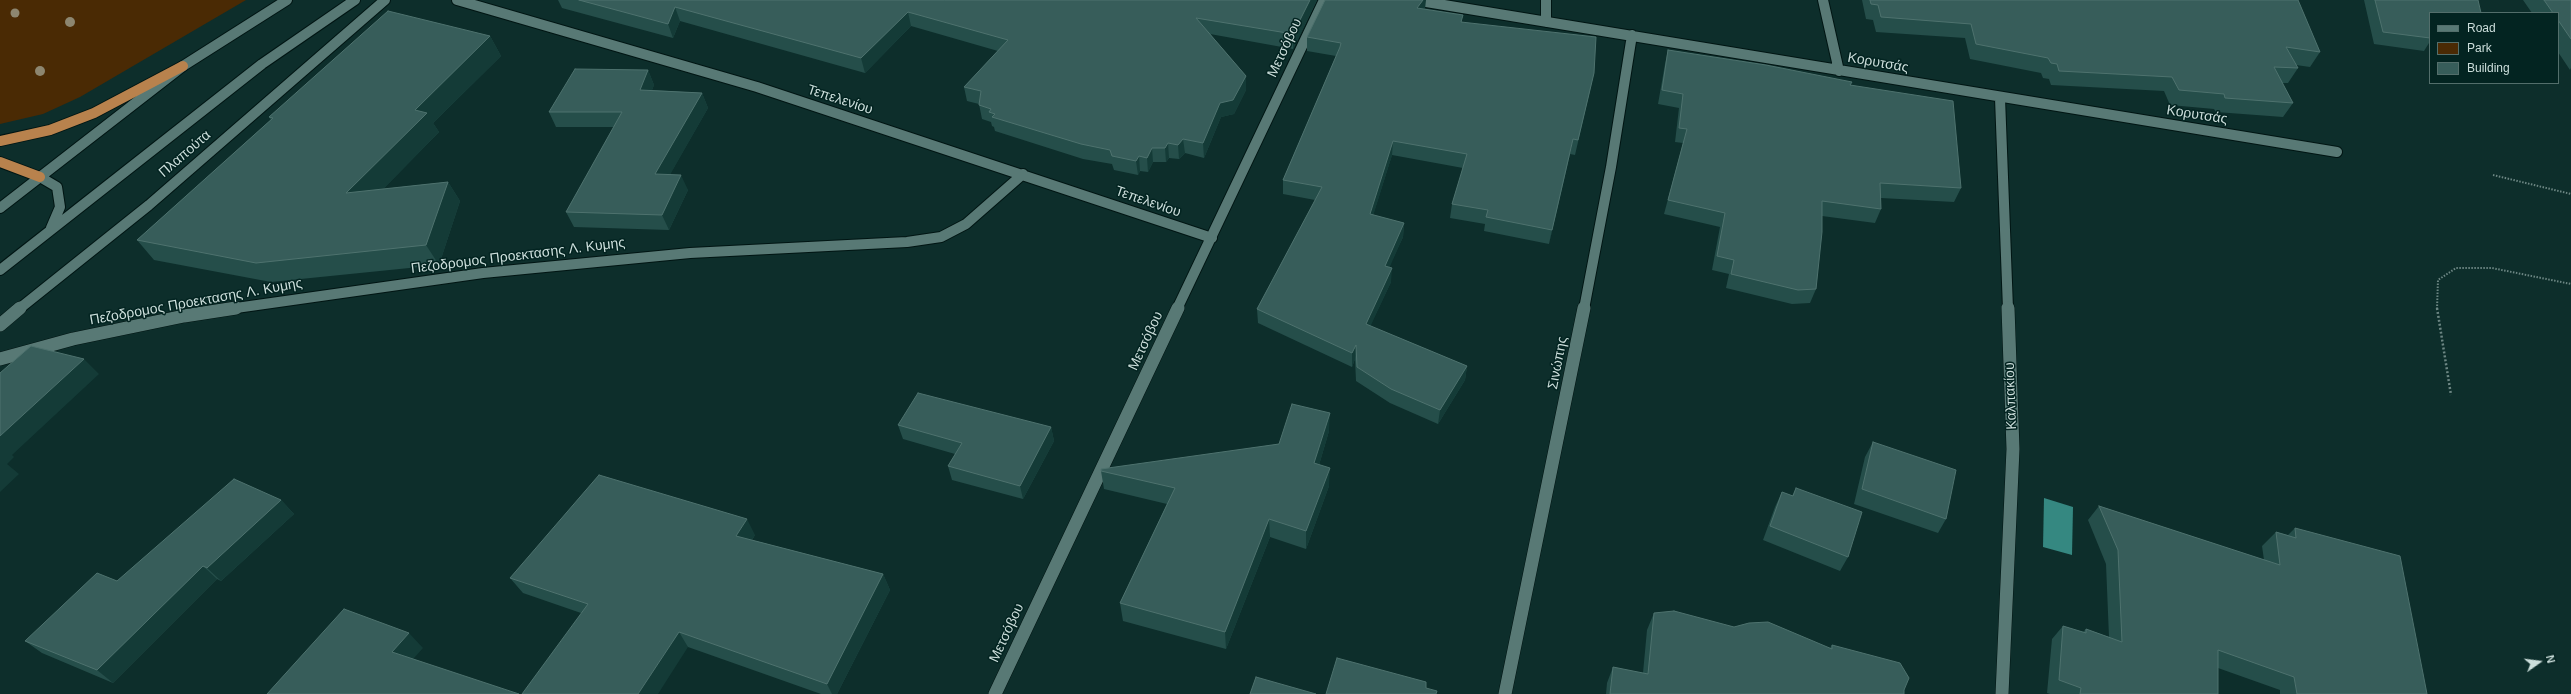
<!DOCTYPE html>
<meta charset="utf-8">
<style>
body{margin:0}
#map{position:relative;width:2571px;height:694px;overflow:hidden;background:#0d2e2b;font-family:Helvetica,sans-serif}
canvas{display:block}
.legend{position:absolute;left:2429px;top:12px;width:130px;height:72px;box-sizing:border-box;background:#032421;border:1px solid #536e6b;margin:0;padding:5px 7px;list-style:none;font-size:12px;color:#ccdedb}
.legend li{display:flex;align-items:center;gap:8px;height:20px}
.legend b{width:20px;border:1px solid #536e6b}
.north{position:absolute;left:2519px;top:642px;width:40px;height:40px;-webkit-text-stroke:3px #032421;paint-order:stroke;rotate:76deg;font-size:11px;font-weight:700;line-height:16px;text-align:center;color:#ccdedb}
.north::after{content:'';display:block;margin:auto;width:14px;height:18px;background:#ccdedb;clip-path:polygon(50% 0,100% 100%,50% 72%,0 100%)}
</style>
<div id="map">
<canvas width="2571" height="694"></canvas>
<ul class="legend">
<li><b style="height:5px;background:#587975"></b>Road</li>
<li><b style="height:11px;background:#4a2a04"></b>Park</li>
<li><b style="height:11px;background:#375d5a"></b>Building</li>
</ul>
<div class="north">N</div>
</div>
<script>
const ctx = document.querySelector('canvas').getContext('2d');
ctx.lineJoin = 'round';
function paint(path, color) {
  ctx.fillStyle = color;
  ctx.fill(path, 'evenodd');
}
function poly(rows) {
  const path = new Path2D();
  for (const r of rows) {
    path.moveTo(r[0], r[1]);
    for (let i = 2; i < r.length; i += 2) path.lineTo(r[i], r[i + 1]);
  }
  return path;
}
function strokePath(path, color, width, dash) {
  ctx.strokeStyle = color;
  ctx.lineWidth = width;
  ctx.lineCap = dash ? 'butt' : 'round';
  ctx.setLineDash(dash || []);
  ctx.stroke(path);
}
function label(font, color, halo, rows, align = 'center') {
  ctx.font = font + ' Helvetica,sans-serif';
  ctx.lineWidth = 3;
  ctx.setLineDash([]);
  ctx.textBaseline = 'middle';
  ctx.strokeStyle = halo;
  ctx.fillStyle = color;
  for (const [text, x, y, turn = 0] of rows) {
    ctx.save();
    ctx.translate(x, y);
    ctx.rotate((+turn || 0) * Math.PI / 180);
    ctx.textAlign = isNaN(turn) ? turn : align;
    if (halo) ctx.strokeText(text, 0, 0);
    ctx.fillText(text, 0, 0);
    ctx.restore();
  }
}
const green = poly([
 [0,0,246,0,80,97,43,114,0,124]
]);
const water = poly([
 [2044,498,2073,507,2072,555,2043,547]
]);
const pathFar1 = poly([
 [2493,175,2571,194],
 [2437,309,2438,280,2456,268,2492,268,2571,284]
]);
const path = poly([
 [2437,308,2451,395]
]);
const minorFar1 = poly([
 [457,0,757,87,1212,238],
 [1414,0,2337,152],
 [1546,0,1546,22],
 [1823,0,1839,71],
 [2000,98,2008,309],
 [19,309,149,205,385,0],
 [229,309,483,273,690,253,907,242,941,237,966,224,1023,174],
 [1177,309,1324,0],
 [1584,309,1611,167,1632,35]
]);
const minor = poly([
 [0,325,20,308],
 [0,359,73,339,184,316,236,308],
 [995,694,1178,308],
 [1505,694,1584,308],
 [2002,694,2013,449,2008,308]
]);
const secondary = poly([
 [40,177,57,187,60,207,51,228],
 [0,208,183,66,287,0],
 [0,270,262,64,355,0]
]);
const motorway = poly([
 [0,141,50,130,94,113,183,66],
 [0,162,40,177]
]);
const trees = [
 [15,13,4.5],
 [70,22,5],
 [40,71,5]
];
const wall = poly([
 [558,0,1317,0,1293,49,1210,34,1246,76,1246,90,1234,114,1221,117,1204,158,1185,153,1179,159,1169,158,1166,162,1153,162,1148,172,1140,171,1138,175,1114,170,1112,164,1083,159,995,131,994,127,992,126,991,122,982,119,979,104,967,101,964,87,998,51,911,26,865,73,680,21,673,38,562,8],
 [1862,0,2298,0,2320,52,2310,67,2296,65,2298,68,2288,83,2282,83,2293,103,2283,117,2216,112,2214,109,2170,105,2164,91,2051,85,2049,79,2043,78,2041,73,1970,59,1965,38,1876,32,1873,20,1866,19],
 [2364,0,2478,0,2430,13,2430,44,2429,43,2424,51,2374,44],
 [2523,0,2571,0,2571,68,2570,70,2558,52,2558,13,2532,13],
 [1425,9,1463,22,1594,73,1575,155,1570,154,1549,244,1484,231,1485,224,1450,218,1452,204,1463,168,1392,155,1373,215,1404,223,1403,237,1389,267,1391,282,1370,326,1467,366,1465,380,1438,424,1390,403,1356,381,1355,359,1352,367,1258,323,1257,309,1315,200,1283,194,1283,180,1336,56,1307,51,1307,37],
 [490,36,501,56,433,123,439,132,383,189,448,182,460,201,439,265,271,282,154,260,137,240,271,120,269,117],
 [1668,50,1851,85,1961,188,1954,202,1881,198,1881,209,1875,223,1822,216,1816,289,1810,303,1792,304,1726,288,1729,274,1712,270,1720,227,1664,214,1683,143,1675,142,1679,108,1658,104,1665,64],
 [648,70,654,85,652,90,702,93,708,108,670,174,688,190,669,230,574,227,566,212,614,127,556,127,549,112],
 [898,425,1051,427,1054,441,1023,499,952,480,948,466,955,454,903,439],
 [1329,431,1319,465,1329,486,1306,549,1270,537,1226,649,1123,621,1120,603,1167,504,1104,489,1101,471,1279,444],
 [1873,442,1946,519,1938,533,1854,504,1865,457],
 [1796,488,1848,557,1840,571,1763,540,1775,507,1782,492,1792,496],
 [281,500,294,514,221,581,217,579,113,683,42,653,25,641,117,581],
 [2099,506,2264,560,2262,546,2276,532,2288,535,2295,528,2427,694,2280,694,2280,690,2218,668,2218,694,2050,694,2047,693,2052,639,2063,626,2083,632,2086,629,2109,637,2106,564,2088,520],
 [755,535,752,540,883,574,890,590,837,694,821,694,688,647,581,613,523,593,510,578],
 [1654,613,1734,627,1830,648,1832,645,1904,690,1904,694,1606,694,1607,683,1613,667,1643,673,1647,630]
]);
const shadedWall = poly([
 [1310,0,1317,0,1293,49,1293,34],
 [1423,0,1426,0,1425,9,1416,22,1417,8],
 [675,7,680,21,673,38,668,24],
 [908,12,911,26,865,73,861,58],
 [490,36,501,56,433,123,439,132,360,213,346,193,415,110],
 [648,70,654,85,646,105,640,90],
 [1246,76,1246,90,1234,114,1221,117,1204,158,1203,143,1220,103],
 [702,93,708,108,662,189,655,174],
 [1183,139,1185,153,1179,159,1178,145],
 [1573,139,1570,154,1549,244,1552,230],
 [1393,141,1392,155,1369,229,1370,214],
 [1168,143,1169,158,1166,162,1165,148],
 [1152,148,1153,162,1148,172,1147,158],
 [1139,156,1140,171,1138,175,1136,161],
 [681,175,688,190,669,230,662,215],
 [448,182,460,201,439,265,426,245],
 [1404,223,1403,237,1384,280,1385,266],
 [1392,268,1391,282,1365,338,1366,324],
 [1356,345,1355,359,1352,367,1352,353],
 [84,359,99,374,12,455,14,457,7,464,19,474,0,492,0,436],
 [1467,366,1465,380,1438,424,1440,410],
 [1330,413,1329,431,1314,482,1314,463],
 [1051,427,1054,441,1023,499,1020,486],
 [1330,468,1329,486,1306,549,1306,531],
 [281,500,294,514,221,581,207,568],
 [747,519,755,535,744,552,736,536],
 [1269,519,1270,537,1226,649,1225,632],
 [203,566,217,579,113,683,97,670],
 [883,574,890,590,837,694,832,694,827,684],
 [679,632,688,647,658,694,638,694],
 [409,633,423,648,406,667,392,652]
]);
const building = poly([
 [579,0,1310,0,1293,34,1196,18,1246,76,1233,100,1220,103,1203,143,1183,139,1178,145,1168,143,1165,148,1152,148,1147,158,1139,156,1136,161,1112,156,1110,150,1081,144,992,117,995,114,989,112,991,109,979,105,981,91,964,87,1008,40,908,12,861,58,675,7,668,24,579,0],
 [1325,0,1423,0,1417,8,1463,15,1461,22,1596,37,1594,73,1578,140,1573,139,1552,230,1486,217,1488,210,1452,204,1467,154,1393,141,1370,214,1404,223,1385,266,1392,268,1366,324,1467,366,1440,410,1391,389,1357,367,1356,345,1352,353,1257,309,1322,187,1283,180,1340,47,1341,43,1307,37,1325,0],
 [1870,0,2298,0,2320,52,2286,47,2298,68,2274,67,2293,103,2225,98,2224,94,2179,90,2172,77,2059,71,2057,64,2051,63,2048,58,1976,44,1971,24,1881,17,1878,5,1871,4,1870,0],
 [2375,0,2478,0,2481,13,2430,13,2430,38,2383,32,2375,0],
 [2544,0,2571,0,2571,39,2558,20,2558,13,2553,13,2544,0],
 [388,11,490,36,415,110,427,113,346,193,448,182,426,245,256,263,137,240,273,118,269,117,388,11],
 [1668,50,1766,65,1852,82,1850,85,1953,101,1961,188,1880,183,1881,209,1822,201,1822,232,1816,289,1798,290,1731,274,1734,260,1717,256,1725,213,1668,200,1687,129,1679,128,1683,94,1662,90,1668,50],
 [575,69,648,70,640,90,702,93,655,174,681,175,662,215,566,212,622,112,549,112,575,69],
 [31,346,84,359,0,436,0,373,31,346],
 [918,393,1051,427,1020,486,948,466,962,443,898,425,918,393],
 [1292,404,1330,413,1314,463,1330,468,1306,531,1269,519,1225,632,1120,603,1175,488,1101,471,1101,469,1279,444,1292,404],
 [1873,442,1956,470,1946,519,1862,489,1873,442],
 [599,475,747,519,736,536,883,574,827,684,679,632,638,694,522,694,588,604,510,578,599,475],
 [234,479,281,500,207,568,203,566,97,670,25,641,97,573,117,581,234,479],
 [1796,488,1862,512,1848,557,1770,526,1782,492,1793,496,1796,488],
 [2099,506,2280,565,2276,532,2296,538,2295,528,2400,556,2427,694,2297,694,2294,677,2218,650,2218,694,2080,694,2081,688,2059,680,2063,626,2086,633,2086,629,2122,642,2118,550,2099,506],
 [344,609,409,633,392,652,519,694,267,694,344,609],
 [1674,611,1734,627,1749,623,1768,622,1832,649,1832,645,1900,663,1909,678,1904,690,1904,694,1610,694,1613,667,1648,674,1654,613,1674,611],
 [1337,658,1426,682,1426,688,1437,691,1436,694,1326,694,1337,658],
 [1256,677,1316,694,1250,694,1256,677]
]);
const streetNames = [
 ["Μετσόβου",1285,48,-65],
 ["Κορυτσάς",1878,63,10],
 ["Τεπελενίου",840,100,18],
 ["Κορυτσάς",2197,115,9],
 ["Πλαπούτα",185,154,-41],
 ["Τεπελενίου",1148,202,19],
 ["Πεζοδρομος Προεκτασης Λ. Κυμης",518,256,-7],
 ["Πεζοδρομος Προεκτασης Λ. Κυμης",196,302,-10],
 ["Μετσόβου",1146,341,-65],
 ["Σινώπης",1558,363,-79],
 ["Καλπακίου",2011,396,-92],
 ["Μετσόβου",1007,633,-65]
];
paint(green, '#4a2a04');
paint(water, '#358881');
strokePath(minorFar1, '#001513', 12);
strokePath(minor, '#001513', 14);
strokePath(secondary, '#001513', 12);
strokePath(motorway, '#001513', 12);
strokePath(pathFar1, '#6c8683', 2, [1.5, 1.5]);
strokePath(path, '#6c8683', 2.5, [2, 2]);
strokePath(minorFar1, '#587975', 10);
strokePath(minor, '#587975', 13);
strokePath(secondary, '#587975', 10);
strokePath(motorway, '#b8824d', 10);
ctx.fillStyle = '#8d8670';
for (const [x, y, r] of trees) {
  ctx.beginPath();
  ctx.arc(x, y, r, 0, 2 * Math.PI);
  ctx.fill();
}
paint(wall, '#254e4a');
paint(shadedWall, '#143b37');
paint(building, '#375d5a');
strokePath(building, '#4e726e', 1);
label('14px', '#ccdedb', '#032421', streetNames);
</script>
